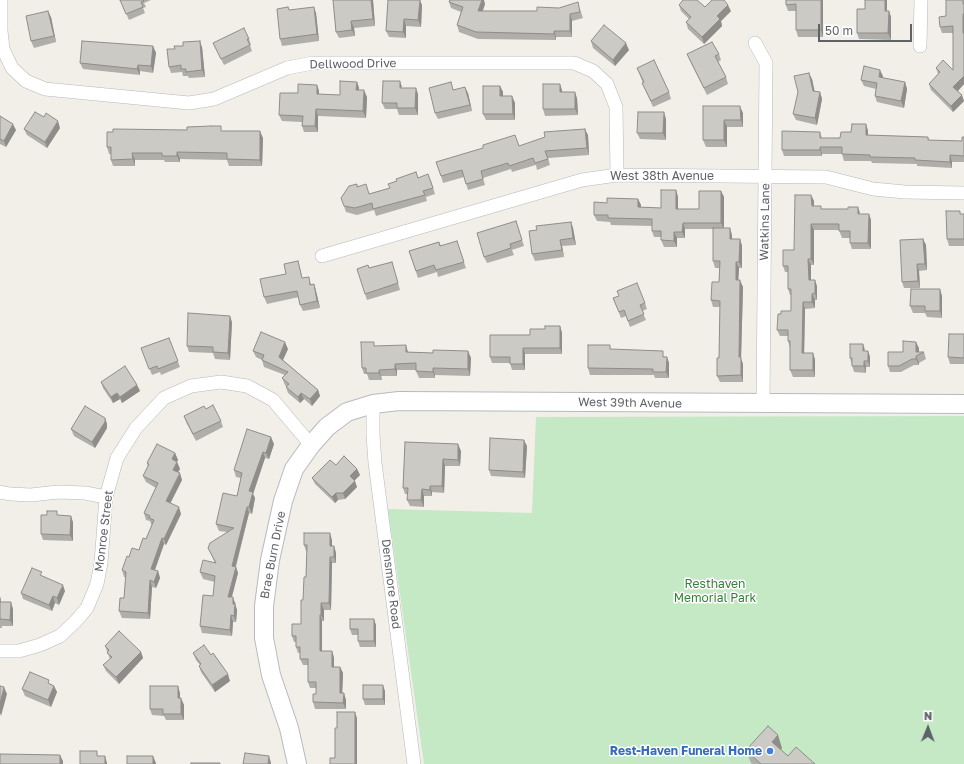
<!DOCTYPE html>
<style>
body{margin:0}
#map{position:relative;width:964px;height:764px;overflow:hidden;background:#f1efe8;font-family:"Golos Text",sans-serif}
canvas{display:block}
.north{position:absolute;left:908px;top:708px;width:40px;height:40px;-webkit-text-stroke:3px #fff;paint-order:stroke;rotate:1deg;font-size:11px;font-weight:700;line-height:16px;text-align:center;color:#5f6368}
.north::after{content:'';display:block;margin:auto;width:14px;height:18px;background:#5f6368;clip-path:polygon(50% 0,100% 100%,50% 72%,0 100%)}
.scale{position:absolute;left:818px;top:24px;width:94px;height:18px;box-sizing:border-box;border:2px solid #5f6368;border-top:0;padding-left:5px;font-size:12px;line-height:14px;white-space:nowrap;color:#5f6368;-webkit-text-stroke:3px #fff;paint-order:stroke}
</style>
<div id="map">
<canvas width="964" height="764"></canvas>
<div class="north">N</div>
<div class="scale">50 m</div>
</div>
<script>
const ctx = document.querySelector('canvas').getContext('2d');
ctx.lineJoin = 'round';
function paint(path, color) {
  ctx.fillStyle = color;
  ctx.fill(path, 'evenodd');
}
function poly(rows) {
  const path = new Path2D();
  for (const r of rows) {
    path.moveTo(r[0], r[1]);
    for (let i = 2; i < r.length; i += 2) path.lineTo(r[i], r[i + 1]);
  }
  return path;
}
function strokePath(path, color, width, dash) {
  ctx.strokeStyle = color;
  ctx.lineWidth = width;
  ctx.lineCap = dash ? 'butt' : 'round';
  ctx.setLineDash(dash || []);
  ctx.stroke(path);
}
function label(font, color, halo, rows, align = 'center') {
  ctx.font = font + ' "Golos Text",sans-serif';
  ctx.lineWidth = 3;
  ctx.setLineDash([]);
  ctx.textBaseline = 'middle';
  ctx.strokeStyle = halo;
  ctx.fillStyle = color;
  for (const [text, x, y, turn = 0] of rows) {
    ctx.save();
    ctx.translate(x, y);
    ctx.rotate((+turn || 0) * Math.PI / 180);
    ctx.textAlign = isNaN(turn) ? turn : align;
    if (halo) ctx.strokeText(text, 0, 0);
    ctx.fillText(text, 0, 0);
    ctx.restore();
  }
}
const green = poly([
 [964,416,964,764,424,764,388,509,532,513,536,417]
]);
const street = poly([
 [1,0,1,31,3,49,12,68,26,81,45,89,189,103,214,99,287,68,313,63,574,63,593,71,607,84,616,107,617,175],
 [755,43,766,63,763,404],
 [920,46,921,0],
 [322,256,582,180,617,175,826,177,873,189,905,192,964,193],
 [373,404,373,435,375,463,414,764],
 [0,492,10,494,31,495,58,492,85,493,106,497],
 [0,651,19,651,40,645,60,636,75,622,87,608,97,584,101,563,106,497,117,458,136,428,164,398,191,386,221,382,247,386,273,400,311,445]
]);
const secondary = poly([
 [297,764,289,728,271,675,264,638,264,606,270,560,283,501,294,469,311,445,327,427,347,412,373,404,399,401,964,404]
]);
const wall = poly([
 [120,0,151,0,144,3,146,7,143,8,145,13,129,20],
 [333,0,373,0,375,26,354,28,355,36,339,38,336,32],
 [823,0,823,37,798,37,796,30,796,11,788,11,786,5],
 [887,0,887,11,889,11,891,17,891,40,859,39,857,33,865,9],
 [964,0,964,84,958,91,964,101,953,112,931,90,929,84,938,74,936,68,953,70,953,33,942,33,940,27,946,16],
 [449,2,485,4,483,11,537,11,580,9,583,18,572,21,572,37,556,37,556,40,478,39,459,32,457,25,461,12,451,8],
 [422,5,421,27,406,26,406,38,389,37,386,31],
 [679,5,705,7,731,11,721,21,722,26,704,44,688,29,686,22,689,19,681,11],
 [289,10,316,13,319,41,282,46,280,39],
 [51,17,56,42,34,48,31,41],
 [249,39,251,45,250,45,252,51,224,65,213,43],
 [591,41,629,50,615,66,593,48],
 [153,46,156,53,153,73,140,71,140,75,83,69,80,63],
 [202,47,205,77,189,78,188,76,183,76,182,72,171,73,169,67],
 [687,54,719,54,721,60,718,62,726,77,728,84,707,95,690,61],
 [637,68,669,92,671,99,653,107,645,89,642,83,643,83],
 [883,76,883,78,905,82,907,89,904,108,877,102,875,96,876,89,864,86,861,80],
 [812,79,814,91,820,92,822,99,817,125,796,120,793,114],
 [357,82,359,88,359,90,367,97,366,118,318,116,318,132,304,132,302,126,302,122,282,121,279,115,298,93,317,85,319,91,319,94,340,95],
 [500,86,503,92,503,96,512,96,515,103,515,120,486,120,483,114],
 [402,88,418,94,418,115,399,115,397,109,385,109,382,103],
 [454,89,468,93,472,111,438,119,435,113],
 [562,90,562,92,577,98,578,115,545,116,543,109],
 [703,106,743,113,743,127,727,127,727,147,706,147,703,140],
 [0,116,16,130,6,147,0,144],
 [44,117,60,128,47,148,27,135,24,129],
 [666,119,666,140,640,139,637,133],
 [866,124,868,131,868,135,928,137,929,140,962,141,964,137,964,162,952,162,952,168,917,166,917,164,872,163,871,161,844,161,842,154,822,154,822,156,784,156,782,150,820,132,822,138,840,138,851,132],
 [223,131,263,138,262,166,229,166,227,160,180,159,180,162,165,162,164,160,135,160,135,166,113,166,111,160,111,154,109,154,107,147],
 [588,135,589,155,548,158,550,165,537,170,536,165,512,172,511,169,483,178,485,185,468,190,464,177,443,183,441,176,519,146],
 [418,177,431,181,435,194,426,197,427,201,376,216,374,210,357,215,346,212,344,206,358,187,369,194,390,188],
 [676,190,678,197,678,209,699,209,721,191,724,197,724,228,732,235,732,239,740,239,742,246,742,268,739,268,738,280,743,287,741,359,743,364,743,382,720,382,717,376,719,358,720,307,713,307,711,300,719,282,719,268,715,268,713,261,713,229,685,229,685,238,677,238,677,247,664,247,661,240,661,237,654,237,652,231,652,226,611,225,610,222,597,221,594,215,607,203,638,199,641,205,641,207,661,208],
 [811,195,814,201,814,206,822,209,860,214,869,214,871,220,871,249,852,249,850,243,850,238,842,238,839,230,814,230,814,265,811,265,811,280,817,286,817,300,815,300,815,308,805,309,804,353,813,353,815,360,815,377,793,377,790,370,790,348,788,341,788,336,780,336,777,330,781,314,791,311,791,295,790,295,788,289,788,272,785,272,783,266,794,250],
 [961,214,964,214,964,246,949,246,947,239],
 [516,221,524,246,512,250,514,255,487,263,484,257],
 [571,222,573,228,576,245,562,246,564,257,535,261,532,254,537,230],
 [923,239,926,245,927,270,919,271,920,288,904,288,902,282],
 [439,242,441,246,459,248,466,268,438,277,437,272,418,278,409,251],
 [298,261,300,268,302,278,311,283,311,285,314,284,316,291,320,308,303,311,300,305,299,297,267,304,264,297],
 [392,262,400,290,367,300,365,294,369,268],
 [942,296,942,318,927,317,925,313,913,313,910,306],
 [613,298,645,303,647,309,642,311,646,320,630,327,626,316,621,318],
 [232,322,230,360,215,359,213,353,189,352,187,346],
 [560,326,562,333,562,354,525,354,525,370,512,370,510,363,492,363,490,357,530,335,545,329],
 [964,334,964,364,950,364,948,357],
 [169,338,180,367,161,375,160,372,152,375,141,348],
 [376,346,408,352,433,353,468,351,471,358,470,376,435,375,435,378,419,378,416,371,416,370,397,370,397,376,381,376,382,380,369,380,367,374,364,374,362,368],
 [919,348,919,352,924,352,926,359,919,363,919,365,914,365,901,372,890,372,888,366,903,352],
 [288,349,283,360,318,390,320,396,312,406,304,399,300,403,288,393,286,387,286,386,285,385,282,378,285,375,264,367,262,360,256,357,253,351],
 [612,350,667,357,669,363,669,378,655,378,654,375,590,375,588,368],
 [865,351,868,351,870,357,870,367,866,367,866,373,854,372,850,358],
 [101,382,137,385,140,391,122,403,120,399,113,403,103,388],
 [184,416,221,421,223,427,196,441,186,422],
 [105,418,107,424,107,428,95,448,74,436,71,429],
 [405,442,461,451,460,466,445,466,444,493,432,492,432,496,424,496,424,507,410,506,407,500,408,494,405,494,403,488],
 [274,444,269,459,265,458,253,494,255,498,252,514,249,513,236,567,238,573,232,597,236,604,235,605,237,610,236,622,233,622,232,636,202,633,200,626,213,596,215,582,203,579,200,572,215,563,211,554,208,548,227,532,219,531,216,524,237,496,241,478,236,477,234,470],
 [527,446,525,478,491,476,489,470],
 [175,453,178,460,177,462,180,469,178,472,182,480,170,503,181,514,166,545,164,544,155,570,158,571,160,578,156,588,152,587,150,619,122,618,119,611,124,598,126,577,124,577,122,570,129,557,139,550,146,539,152,525,151,524,150,521,146,520,144,513,156,488,146,482,143,476,148,467,147,463],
 [336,465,357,469,360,475,354,481,357,487,345,499,338,500,335,503,315,484,312,478],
 [59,515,73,522,73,541,43,540,41,534],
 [332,540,332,546,334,546,336,553,336,563,332,563,331,610,324,610,324,621,322,621,322,651,332,651,334,658,334,667,340,667,343,673,342,693,346,700,346,709,315,709,313,702,316,694,316,688,310,688,308,682,308,665,303,665,300,659,300,653,298,653,296,647,296,642,294,642,292,636,301,624,306,577,307,551,306,551,304,545],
 [43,576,65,591,59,605,55,603,52,611,23,599,21,593],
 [0,598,1,602,13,609,13,626,2,626,2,628,0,628],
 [376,625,376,647,360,647,358,641,358,635,352,635,350,629],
 [105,646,141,652,143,658,119,684,106,671,103,665,110,659],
 [193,653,211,655,230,681,215,692,201,672,199,666,200,665,196,660],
 [51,684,54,686,57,692,51,707,25,696,22,689],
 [385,691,385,705,365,705,363,699],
 [180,693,180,698,184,705,184,720,166,720,164,716,152,715,150,709],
 [782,748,781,750,788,756,815,764,752,764,751,763,746,750]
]);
const shadedWall = poly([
 [371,0,373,0,375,26,373,19],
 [420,0,422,5,421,27,418,20],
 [482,0,484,0,485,4,480,17,478,11],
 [821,0,823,0,823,37,821,30],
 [885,0,887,0,887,17,885,11],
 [728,5,731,11,721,21,722,26,704,44,702,37,717,16],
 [314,7,316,13,319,41,317,34],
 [48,11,51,17,56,42,54,36],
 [889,11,891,17,891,40,888,33],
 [570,14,572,21,572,37,570,31],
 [963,14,964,17,964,34,963,33],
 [404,19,406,26,406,38,403,32],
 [351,21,354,28,355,36,352,30],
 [554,31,556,37,556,40,554,34],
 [200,41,202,47,205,77,202,70],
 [626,43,629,50,615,66,613,60],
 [153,46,156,53,153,73,151,66],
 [138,65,140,71,140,75,137,69],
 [880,70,883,76,881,83,879,77],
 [809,73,812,79,816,97,813,91],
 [964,76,964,84,956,93,953,87],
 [400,81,402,87,400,88],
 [357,82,359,88,359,97,356,90],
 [905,82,907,89,904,108,901,101],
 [560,84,562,90,563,99,560,92],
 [317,85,319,91,319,100,317,94],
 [500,86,503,92,503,103,500,96],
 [465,87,468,93,472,111,470,105],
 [416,88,418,94,418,115,415,108],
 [364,90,367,97,366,118,363,111],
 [575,92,577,98,578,115,575,109],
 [820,92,822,99,817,125,815,118],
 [962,95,964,101,953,112,951,106],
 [512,96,515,103,515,120,513,114],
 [740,106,743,113,743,127,741,120],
 [316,109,318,116,318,132,315,126],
 [664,112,666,119,666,140,663,133],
 [724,120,727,127,727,147,724,140],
 [58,121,60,128,47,148,45,142],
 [13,124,16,130,6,147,4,141],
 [866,124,868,131,868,142,866,135],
 [585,129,588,135,589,155,587,148],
 [260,131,263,138,262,166,260,160],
 [820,147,822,154,822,156,820,150],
 [177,152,180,159,180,162,177,156],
 [132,153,135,160,135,166,133,159],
 [950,155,952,162,952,168,950,162],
 [676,190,678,197,678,215,676,209],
 [721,191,724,197,724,229,721,223],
 [811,195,814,201,814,212,812,206],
 [638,199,641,205,641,214,638,207],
 [858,207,860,213,858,214],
 [869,214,871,220,871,249,868,243],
 [571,222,573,228,576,245,573,238],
 [683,223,685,229,685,238,682,232],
 [811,224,814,230,814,265,811,259],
 [730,228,732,235,732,245,730,239],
 [674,232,677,238,677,247,674,241],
 [740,239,742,246,742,268,739,262],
 [923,239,926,245,927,270,925,264],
 [560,240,562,246,564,257,562,250],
 [808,259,811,265,811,286,809,280],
 [736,262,739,268,738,286,736,280],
 [917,264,919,271,920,288,918,281],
 [740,280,743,287,741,359,743,364,743,382,741,375,739,357],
 [815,280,817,286,817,300,815,293],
 [314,284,316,291,320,308,317,301],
 [940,289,942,296,942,318,940,311],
 [812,294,815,300,815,308,812,302],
 [803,302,805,309,804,360,802,353],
 [230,316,232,322,230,360,228,353],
 [560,326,562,333,562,354,560,348],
 [285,342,288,349,281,364,279,357],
 [916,342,919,348,919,355,916,352],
 [863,344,865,350,863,351],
 [406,345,408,352,409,359,406,352],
 [523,348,525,354,525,370,523,364],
 [468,351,471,358,470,376,468,369],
 [868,351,870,357,870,367,868,361],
 [813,353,815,360,815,377,813,370],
 [916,356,919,363,919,365,916,359],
 [667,357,669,363,669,378,666,372],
 [864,361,866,367,866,373,864,366],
 [395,364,397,370,397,376,395,369],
 [433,368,435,375,435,378,433,372],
 [379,370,381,376,382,380,379,373],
 [137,385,140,391,122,403,120,397],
 [318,390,320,396,312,406,310,399],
 [117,393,120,399,113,403,111,397],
 [301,393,304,399,300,403,298,397],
 [105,418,107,424,107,428,95,448,92,442],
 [271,437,274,444,269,459,266,453],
 [524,440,527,446,525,478,523,472],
 [458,444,461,451,460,466,458,460],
 [263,452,265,458,253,494,255,498,252,514,249,507,249,491],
 [175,453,178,460,174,466,172,459],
 [443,459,445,466,444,493,442,486],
 [177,462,180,469,176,476,173,470],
 [357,469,360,475,352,483,350,476],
 [180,473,182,480,168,508,166,501],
 [355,481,357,487,345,499,343,493],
 [430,486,432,492,432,496,430,490],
 [422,489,424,496,424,507,421,500],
 [336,493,338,500,335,503,332,497],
 [179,507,181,514,166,545,164,539],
 [247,507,249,513,234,572,232,566],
 [71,516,73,522,73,541,70,535],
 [330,533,332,540,332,553,330,546],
 [162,538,164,544,153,575,151,569],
 [334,546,336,553,336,563,334,557],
 [330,557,332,563,331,610,329,603],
 [236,567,238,573,230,603,228,597],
 [158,571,160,578,156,588,154,582],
 [150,580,152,587,150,619,148,613],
 [63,585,65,591,59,605,57,598],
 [53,596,55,603,52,611,49,605],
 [233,597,237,610,236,622,234,616,233,604],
 [11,602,13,609,13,626,10,620],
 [321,603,324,610,324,621,321,615],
 [231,615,233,622,232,636,230,630],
 [320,615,322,621,322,658,320,651],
 [374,619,376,625,376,647,374,641],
 [332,651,334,658,334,673,332,667],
 [141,652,143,658,119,684,116,677],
 [340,667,343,673,342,700,340,693],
 [228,674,230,681,215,692,212,685],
 [383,685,385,691,385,705,383,699],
 [54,686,57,692,51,707,48,700],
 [178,686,180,693,180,705,178,698],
 [4,687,7,694,1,716,0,713,0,704],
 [344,693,346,700,346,709,343,703],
 [181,698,184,705,184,720,181,714],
 [355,712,357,718,357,764,355,764],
 [778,735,782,748,776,755,772,742],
 [60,755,63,761,63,764,60,764],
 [105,756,107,763,107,764,105,764],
 [153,756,156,763,156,764,153,764],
 [269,756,271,763,271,764,268,764]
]);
const building = poly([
 [120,0,143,0,144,1,141,2,143,7,126,14,120,0],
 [333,0,371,0,373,19,351,21,352,30,336,32,333,0],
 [388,0,420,0,418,20,404,19,403,32,386,31,388,0],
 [450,0,482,0,478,11,537,11,537,7,559,8,578,2,580,12,570,14,570,31,554,31,554,34,476,32,457,25,463,7,449,2,450,0],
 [683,0,697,0,705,7,712,0,724,0,728,5,717,16,720,19,702,37,686,22,691,17,679,5,683,0],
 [786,0,821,0,821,30,796,30,796,4,786,5,786,0],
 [865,0,885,0,885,11,889,11,888,33,857,33,857,9,865,9,865,0],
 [946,0,963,0,963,4,964,4,964,14,963,14,963,33,964,33,964,76,953,87,962,95,951,106,929,84,940,72,936,68,943,60,953,70,953,26,940,27,939,17,946,16,946,0],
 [288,7,289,10,314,7,317,34,280,39,277,9,288,7],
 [48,11,54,36,31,41,26,16,48,11],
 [604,25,626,43,613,60,591,41,604,25],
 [244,28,249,39,247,39,250,45,221,59,213,43,244,28],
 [82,41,153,46,151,66,138,65,137,69,80,63,82,41],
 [200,41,202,70,186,72,186,69,181,69,181,65,169,67,167,49,175,49,174,46,183,46,183,42,200,41],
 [712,42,719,54,715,56,726,77,704,88,687,54,712,42],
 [654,60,669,92,651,101,642,83,644,82,637,68,654,60],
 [864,66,880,70,879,77,905,82,901,101,875,96,877,83,861,80,864,66],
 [809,73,813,91,820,92,815,118,793,114,798,92,794,76,809,73],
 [340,81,357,82,356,90,364,90,363,111,316,109,315,126,302,126,303,116,279,115,280,93,298,93,298,84,317,85,317,94,340,95,340,81],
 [383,81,400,81,400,88,416,88,415,108,397,108,397,103,382,103,383,81],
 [451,82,453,90,465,87,470,105,435,113,429,88,451,82],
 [543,84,560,84,560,92,575,92,575,109,543,109,543,84],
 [483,86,500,86,500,96,512,96,513,114,483,114,483,86],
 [703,106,740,106,741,120,724,120,724,140,703,140,703,106],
 [35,112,44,117,46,113,58,121,45,142,24,129,35,112],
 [638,112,664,112,663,133,637,133,638,112],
 [0,116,13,124,4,141,0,139,0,116],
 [852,124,866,124,866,135,928,137,928,140,962,141,962,137,964,137,964,156,950,155,950,162,915,160,915,158,870,157,870,155,842,154,842,147,820,147,820,150,782,150,782,131,820,132,820,138,840,138,841,132,851,132,852,124],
 [211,126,221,126,221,131,260,131,260,160,227,159,227,153,177,152,177,156,162,156,162,153,132,153,133,159,111,160,111,147,107,147,107,132,113,132,113,129,187,130,187,127,211,126],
 [585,129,587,148,545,151,548,159,535,163,533,158,509,166,508,163,481,171,483,179,466,184,462,170,441,176,436,162,483,148,483,145,515,135,519,146,545,137,544,132,585,129],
 [416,172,418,178,428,174,433,188,423,191,425,195,373,209,372,203,355,208,344,206,341,198,349,186,357,184,357,187,366,184,369,194,390,188,388,184,397,181,396,179,416,172],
 [661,190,676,190,676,209,699,209,699,191,721,191,721,223,683,223,682,232,674,232,674,241,661,240,661,231,652,231,652,219,608,218,608,215,594,215,594,202,607,203,607,198,638,199,638,207,661,208,661,190],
 [795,195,811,195,812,206,821,206,821,209,848,209,848,207,858,207,858,214,869,214,868,243,850,243,850,231,839,231,839,224,811,224,811,259,808,259,809,280,815,280,815,293,812,294,812,302,803,302,802,353,813,353,813,370,790,370,790,341,788,341,788,330,777,330,778,314,781,314,781,311,791,311,791,289,788,289,788,266,783,266,783,250,794,250,795,195],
 [946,211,960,211,960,214,964,214,964,239,947,239,946,211],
 [516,221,522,240,510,244,511,248,484,257,477,233,516,221],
 [571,222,573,238,560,240,562,250,532,254,529,231,537,230,536,226,571,222],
 [713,228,730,228,730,239,740,239,739,262,736,262,736,280,740,280,739,357,741,357,741,375,717,376,717,358,719,358,720,301,711,300,712,282,719,282,720,261,713,261,713,228],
 [923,239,925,264,917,264,918,281,902,282,900,240,923,239],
 [457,241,464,262,436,270,434,265,416,271,409,251,439,242,440,246,457,241],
 [298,261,302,278,309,277,310,285,314,284,317,301,300,305,297,291,264,297,260,279,286,274,284,264,298,261],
 [392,262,398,283,365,294,357,269,368,265,369,268,392,262],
 [637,283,645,303,640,305,644,314,628,321,624,310,619,312,613,298,619,296,617,291,637,283],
 [911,289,940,289,940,311,925,311,925,306,910,306,911,289],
 [188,313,230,316,228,353,213,352,213,347,187,346,188,313],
 [545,326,560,326,560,348,523,348,523,364,510,364,510,357,490,357,490,335,530,335,530,329,545,329,545,326],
 [261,332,285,342,279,357,318,390,310,399,301,393,298,397,286,387,289,384,282,378,288,372,262,360,264,355,253,351,261,332],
 [949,334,964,334,964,358,948,357,949,334],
 [169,338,178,361,158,369,157,366,149,369,141,348,169,338],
 [903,341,916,342,916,352,924,352,916,356,916,359,912,359,899,366,888,366,888,352,903,352,903,341],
 [361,342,374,342,374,346,406,345,406,352,433,353,433,350,468,351,468,369,433,368,433,372,416,371,416,363,395,364,395,369,379,370,379,373,366,373,366,368,362,368,361,342],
 [850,344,863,344,863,351,868,351,868,361,864,361,864,366,852,366,852,358,850,358,850,344],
 [588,345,610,345,610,349,663,351,663,357,667,357,666,372,653,372,653,369,588,368,588,345],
 [125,366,137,385,120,397,117,393,111,397,101,382,125,366],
 [213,405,221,421,193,434,184,416,204,406,206,409,213,405],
 [85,406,105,418,105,422,92,442,71,429,85,406],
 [247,429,271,437,266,453,263,452,249,491,253,492,249,507,247,507,232,566,236,567,228,597,233,597,233,604,235,604,234,616,231,615,230,630,200,626,203,595,213,596,215,576,200,572,203,560,216,563,208,548,210,543,234,528,216,524,223,493,237,496,242,473,234,470,247,429],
 [490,438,524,440,523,472,489,470,490,438],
 [405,442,458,444,458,460,443,459,442,486,430,486,430,490,422,489,421,500,407,500,408,488,403,488,405,442],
 [157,444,175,453,172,459,177,462,173,470,180,473,166,501,179,507,164,539,162,538,151,569,158,571,154,582,150,580,148,613,119,611,120,598,124,598,126,572,122,570,127,556,129,557,132,548,139,550,143,538,146,539,154,520,149,518,150,516,144,513,158,483,143,476,149,464,147,463,157,444],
 [344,456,357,469,350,476,355,481,343,493,336,493,332,497,312,478,330,460,336,465,344,456],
 [47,511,57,511,57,515,71,516,70,535,41,534,41,515,47,515,47,511],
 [304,533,330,533,330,546,334,546,334,557,330,557,329,603,321,603,321,615,320,615,320,651,332,651,332,667,340,667,340,693,344,693,343,703,313,702,313,694,316,694,316,682,308,682,308,659,300,659,300,647,296,647,296,636,292,636,292,624,301,624,301,600,303,600,304,577,306,577,307,545,304,545,304,533],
 [32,568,42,572,40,575,63,585,57,598,53,596,49,605,21,593,32,568],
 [0,598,0,602,11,602,10,620,0,619,0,598],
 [350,619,374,619,374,641,358,641,358,629,350,629,350,619],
 [119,631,141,652,116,677,103,665,112,657,107,653,109,650,105,646,119,631],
 [204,645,211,655,213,653,228,674,212,685,199,666,201,664,193,653,204,645],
 [30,672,49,680,48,683,54,686,48,700,22,689,30,672],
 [363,685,383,685,383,699,363,699,363,685],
 [0,686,4,687,0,704,0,686],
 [150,686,178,686,178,698,181,698,181,714,163,714,163,709,150,709,150,686],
 [337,712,355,712,355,764,330,764,330,758,335,758,335,728,337,728,337,712],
 [768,726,778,735,772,742,788,756,796,747,815,764,761,764,746,750,768,726],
 [80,751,97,751,97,756,105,756,105,764,80,764,80,751],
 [245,753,269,756,268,764,243,764,245,753],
 [0,754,60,755,60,764,0,764,0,754],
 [127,756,153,756,153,764,127,764,127,756],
 [191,763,220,763,220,764,191,764,191,763]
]);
const markers = [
 [770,751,4,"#3f7fe0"]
];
const streetNames = [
 ["Dellwood Drive",353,64,-1],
 ["West 38th Avenue",662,176],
 ["Watkins Lane",765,222,-89],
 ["West 39th Avenue",630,403,1],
 ["Monroe Street",104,531,-83],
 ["Brae Burn Drive",273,555,-79],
 ["Densmore Road",391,584,83]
];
const parkNames = [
 ["Resthaven",715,584],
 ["Memorial Park",715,598]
];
const shopNames = [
 ["Rest-Haven Funeral Home",762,751]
];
paint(green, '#c5e8c5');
strokePath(street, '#b5b8bc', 14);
strokePath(secondary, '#b6babf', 20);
strokePath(street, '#fff', 13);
strokePath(secondary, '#fff', 18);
paint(wall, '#afaea9');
paint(shadedWall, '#8f8d8a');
paint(building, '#cccac5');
strokePath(building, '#8f8d8a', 1);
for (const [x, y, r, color] of markers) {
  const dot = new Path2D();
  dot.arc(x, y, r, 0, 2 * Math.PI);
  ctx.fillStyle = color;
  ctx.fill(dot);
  strokePath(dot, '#fff', 1.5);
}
label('12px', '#5f6368', '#fff', streetNames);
label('12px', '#348238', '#fff', parkNames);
label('bold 12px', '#366cbe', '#fff', shopNames, 'right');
</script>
